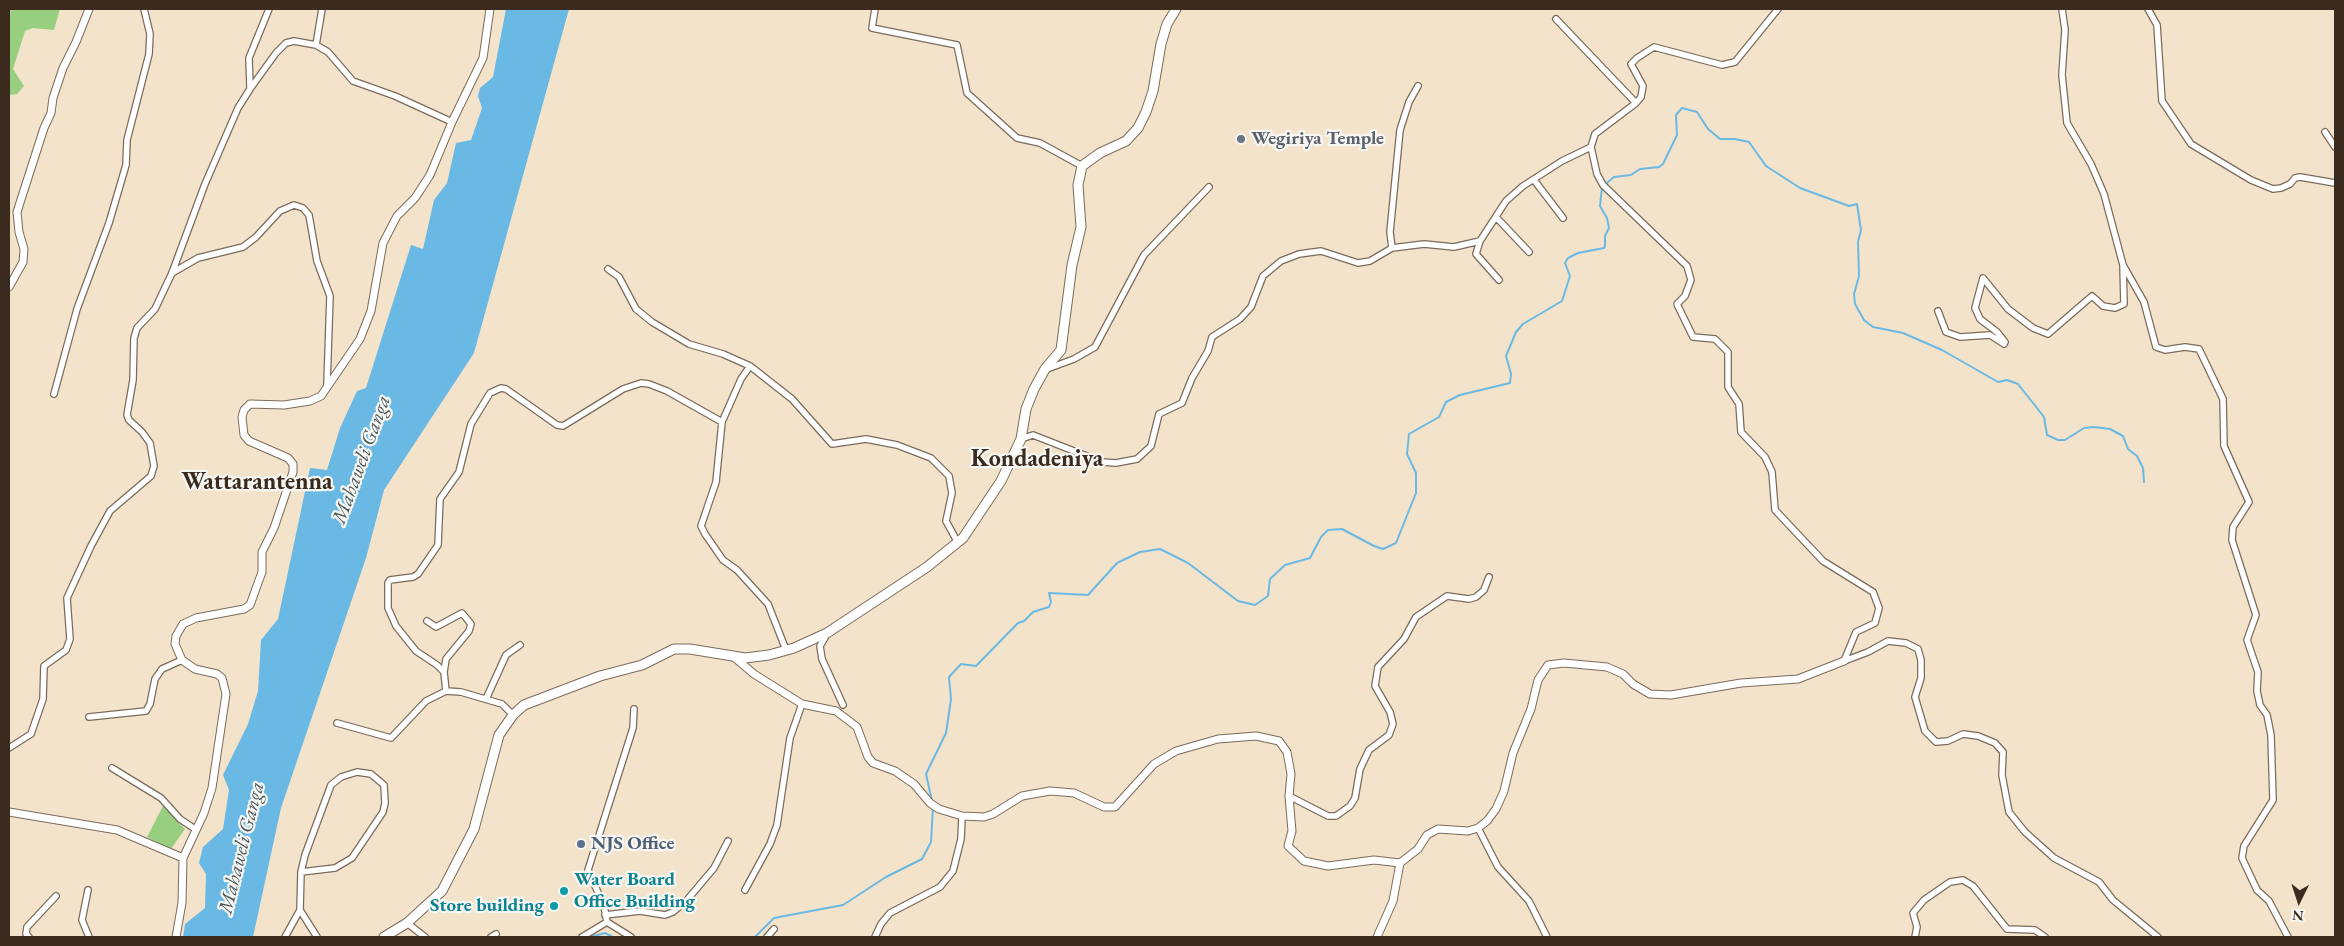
<!DOCTYPE html>
<style>
body{margin:0}
#map{position:relative;width:2344px;height:946px;overflow:hidden;background:#f3e3cb;font-family:"EB Garamond",serif}
canvas{display:block}
.frame{position:absolute;inset:0;border:10px solid #3b2a1e;pointer-events:none}
.north{position:absolute;left:2274px;top:876px;width:50px;height:50px;-webkit-text-stroke:4px #f6f6f2;paint-order:stroke;rotate:184deg;font-size:14px;font-weight:700;line-height:20px;text-align:center;color:#3b2a1e}
.north::after{content:'';display:block;margin:auto;width:18px;height:22px;background:#3b2a1e;clip-path:polygon(50% 0,100% 100%,50% 72%,0 100%)}
</style>
<div id="map">
<canvas width="2344" height="946"></canvas>
<div class="frame"></div>
<div class="north">N</div>
</div>
<script>
const ctx = document.querySelector('canvas').getContext('2d');
ctx.lineJoin = 'round';
function paint(path, color) {
  ctx.fillStyle = color;
  ctx.fill(path, 'evenodd');
}
function poly(rows) {
  const path = new Path2D();
  for (const r of rows) {
    path.moveTo(r[0], r[1]);
    for (let i = 2; i < r.length; i += 2) path.lineTo(r[i], r[i + 1]);
  }
  return path;
}
function strokePath(path, color, width, dash) {
  ctx.strokeStyle = color;
  ctx.lineWidth = width;
  ctx.lineCap = dash ? 'butt' : 'round';
  ctx.setLineDash(dash || []);
  ctx.stroke(path);
}
function label(font, color, halo, rows, align = 'center') {
  ctx.font = font + ' "EB Garamond",serif';
  ctx.lineWidth = 4.5;
  ctx.setLineDash([]);
  ctx.textBaseline = 'middle';
  ctx.strokeStyle = halo;
  ctx.fillStyle = color;
  for (const [text, x, y, turn = 0] of rows) {
    ctx.save();
    ctx.translate(x, y);
    ctx.rotate((+turn || 0) * Math.PI / 180);
    ctx.textAlign = isNaN(turn) ? turn : align;
    if (halo) ctx.strokeText(text, 0, 0);
    ctx.fillText(text, 0, 0);
    ctx.restore();
  }
}
const green = poly([
 [12,9,60,9,54,30,33,28,25,31,13,69,24,86,17,94,9,95,9,12],
 [163,806,185,829,171,849,147,837]
]);
const water = poly([
 [506,9,569,9,474,353,384,490,366,558,281,808,253,937,183,937,185,924,205,908,206,874,199,863,203,847,223,829,229,790,223,775,248,724,258,691,261,640,278,619,310,468,327,470,340,428,357,391,366,388,411,245,423,249,434,200,447,183,456,143,471,140,482,108,478,96,480,88,493,77]
]);
const stream = poly([
 [932,801,926,774,946,733,951,699,949,677,961,664,976,666,1018,623,1024,621,1033,612,1049,607,1051,602,1049,593,1088,595,1117,563,1140,552,1160,549,1188,563,1238,601,1255,605,1268,596,1270,579,1285,565,1310,558,1321,537,1328,530,1342,529,1374,546,1383,549,1396,543,1416,493,1416,473,1407,454,1409,434,1439,417,1446,402,1460,395,1510,383,1511,374,1506,356,1516,332,1523,324,1562,301,1570,276,1565,263,1568,258,1578,253,1604,248,1605,246,1605,236,1609,228,1607,218,1600,206,1602,187,1614,177,1631,175,1640,169,1659,167,1663,164,1677,135,1676,115,1682,108,1697,112,1708,129,1720,139,1735,139,1749,142,1766,166,1800,188,1849,206,1857,204,1861,230,1858,242,1859,276,1854,294,1855,304,1864,320,1873,327,1903,333,1942,350,1998,382,2007,380,2018,384,2044,417,2047,435,2058,440,2065,440,2084,428,2094,427,2110,429,2123,436,2128,449,2137,456,2143,468,2144,482],
 [590,937,605,933,613,937],
 [755,937,774,918,843,905,886,877,922,859,931,842,933,808]
]);
const minor = poly([
 [875,9,872,28,957,45,967,93,1017,138,1040,143,1082,166],
 [2148,9,2157,25,2162,101,2191,144,2251,180,2273,189,2281,188,2290,184,2295,178,2300,177,2335,183],
 [1556,19,1636,103],
 [316,45,322,9],
 [250,88,249,58,269,9],
 [2325,132,2335,147],
 [1591,147,1597,174,1603,185,1687,266,1691,280,1685,296,1677,304,1693,337,1715,339,1728,352,1728,387,1739,404,1741,432,1765,457,1772,472,1775,510,1823,561,1873,592,1879,608,1875,623,1856,632,1844,661],
 [1534,180,1563,218],
 [1496,217,1529,252],
 [1480,241,1476,254,1499,280],
 [1392,248,1390,232,1400,130,1409,102,1418,86],
 [2123,265,2144,302,2156,347,2165,350,2185,347,2199,349,2223,399,2224,446,2249,502,2233,527,2232,540,2256,615,2247,640,2258,672,2257,691,2260,705,2267,715,2271,735,2273,800,2244,846,2242,858,2257,890,2269,901,2288,937],
 [608,269,619,277,636,309,652,322,689,344,723,354,750,366,792,399,832,444,866,439,897,445,931,458,949,476,952,493,946,521,958,543],
 [172,273,198,258,243,247,256,237,280,211,294,205,303,208,309,215,317,261,330,296,327,384],
 [1938,311,1946,332,1960,337,1990,335,2004,344,2005,342,1997,332,1980,319,1975,308,1983,278,2008,309,2033,328,2048,334,2092,296,2103,306,2115,308,2124,304,2123,265,2104,194,2091,164,2067,123,2062,75,2065,30,2062,9],
 [750,366,741,379,722,422,716,482,701,526,705,534,723,560,737,570,768,604,786,650],
 [1047,369,1074,359,1095,347,1144,255,1209,187],
 [54,394,77,309,109,223,126,165,127,140,149,54,150,34,144,9],
 [1021,439,1033,435,1102,462,1116,463,1137,459,1151,446,1159,414,1182,403,1192,378,1208,351,1212,337,1240,319,1251,307,1263,276,1281,261,1299,254,1321,251,1358,263,1370,261,1392,248,1424,244,1454,247,1480,241,1506,201,1523,186,1562,161,1591,147,1595,134,1636,103,1641,97,1643,86,1631,64,1637,58,1654,47,1722,65,1735,62,1778,9],
 [427,621,436,627,462,613,471,624,469,631,446,659,444,672],
 [827,634,820,646,822,659,843,705],
 [1844,661,1868,652,1888,641,1906,643,1918,649,1921,660,1921,678,1915,697,1925,731,1936,742,1948,741,1963,734,1978,736,1995,743,2003,752,2002,775,2009,812,2025,832,2054,858,2099,882,2113,900,2158,937],
 [446,691,444,672,437,665,416,651,396,626,388,608,388,583,390,580,413,577,418,574,438,545,440,499,459,472,471,424,490,393,501,388,506,389,557,425,563,426,623,389,641,383,649,384,667,391,722,422],
 [486,699,506,655,520,645],
 [89,717,146,711,150,704,155,679,162,669,182,660],
 [337,723,391,738,426,701,446,691,461,692,502,704,513,715],
 [9,748,31,734,43,699,44,666,66,650,70,639,67,598,91,546,110,511,151,476,154,466,150,443,142,432,129,420,127,415,133,380,134,338,137,328,155,309,172,273,205,184,238,108,250,89,276,53,286,43,294,41,316,45,328,52,353,81,395,96,452,122],
 [112,768,161,798,180,819,195,829],
 [1289,796,1328,816,1336,816,1350,806,1355,798,1360,769,1369,750,1389,735,1393,724,1390,712,1375,686,1378,667,1404,639,1416,617,1447,596,1469,599,1476,597,1484,590,1489,577],
 [1478,828,1498,867,1529,901,1547,937],
 [301,872,335,868,352,858,383,812,385,803,384,785,371,774,357,772,341,777,331,785,305,855,301,872,300,910,317,937],
 [88,890,82,920,89,937],
 [745,890,770,844,777,825,790,738,802,704],
 [605,915,640,911,665,915,673,912,687,900,714,868,728,841],
 [407,923,425,937],
 [29,937,26,934,27,927,56,896],
 [285,937,300,910],
 [491,937,496,934],
 [582,937,607,922],
 [631,937,607,922,604,906,588,870,633,728,634,709],
 [767,937,774,929],
 [875,937,881,924,890,913,940,887,953,871,961,839,962,816],
 [1915,937,1917,927,1913,913,1924,900,1950,882,1963,880,1973,886,2007,929,2035,930,2045,937]
]);
const tertiary = poly([
 [9,287,23,262,24,249,19,232,17,212,44,128,51,113,53,98,63,68,76,42,89,9],
 [734,657,754,674,802,704,836,711,857,727,868,757,873,763,895,771,914,784,930,803,939,809,962,816,984,817,993,814,1022,796,1050,791,1074,793,1104,807,1115,807,1154,764,1176,751,1218,739,1256,736,1279,741,1287,752,1291,774,1289,796,1292,831,1288,846,1304,861,1328,866,1374,860,1400,863],
 [9,812,117,830,183,858],
 [176,937,182,903,183,858,204,813,212,788,226,694,222,678,217,674,195,669,182,660,175,644,176,636,183,624,196,618,244,609,250,605,262,572,262,552,274,528,293,472,293,464,288,458,249,441,244,435,242,417,244,410,250,404,284,405,310,401,321,396,360,339,371,311,383,243,397,216,415,198,430,175,452,122,483,58,490,9],
 [1377,937,1393,901,1400,863,1418,849,1427,835,1438,829,1468,831,1478,828,1487,821,1496,809,1504,791,1513,753,1531,709,1538,680,1548,665,1564,663,1607,667,1623,674,1633,684,1650,694,1671,695,1741,683,1798,679,1844,661]
]);
const primary = poly([
 [384,937,407,923,442,891,474,829,499,735,513,715,524,705,600,676,642,665,674,649,690,649,745,658,769,655,794,648,827,633,927,567,963,538,1001,481,1021,439,1026,409,1034,389,1045,369,1061,350,1072,265,1081,227,1078,185,1082,166,1100,153,1126,141,1138,128,1146,112,1153,91,1161,44,1167,24,1176,9]
]);
const markers = [
 [1241,139,5,"#6b7280"],
 [581,844,5,"#5c6f8a"],
 [564,891,5,"#0f9aa8"],
 [554,906,5,"#0f9aa8"]
];
const worshipNames = [
 ["Wegiriya Temple",1251,139]
];
const serviceNames = [
 ["NJS Office",591,844]
];
const cultureNames = [
 ["Water Board",574,880],
 ["Office Building",574,902],
 ["Store building",544,906,"right"]
];
const waterNames = [
 ["Mahaweli Ganga",362,460,-70],
 ["Mahaweli Ganga",242,848,-76]
];
const districtNames = [
 ["Kondadeniya",1037,459],
 ["Wattarantenna",257,482]
];
paint(green, '#97ce80');
paint(water, '#6ab9e4');
strokePath(stream, '#6ab9e4', 2);
strokePath(minor, '#7b6b5b', 8);
strokePath(tertiary, '#7b6b5b', 9);
strokePath(primary, '#7b6b5b', 11);
strokePath(minor, '#fff', 5.5);
strokePath(tertiary, '#fff', 7);
strokePath(primary, '#fff', 9);
for (const [x, y, r, color] of markers) {
  const dot = new Path2D();
  dot.arc(x, y, r, 0, 2 * Math.PI);
  ctx.fillStyle = color;
  ctx.fill(dot);
  strokePath(dot, '#f6f6f2', 2);
}
label('bold 19px', '#5b616d', '#f6f6f2', worshipNames, 'left');
label('bold 19px', '#4e5e75', '#f6f6f2', serviceNames, 'left');
label('bold 19px', '#0d838f', '#f6f6f2', cultureNames, 'left');
label('italic 20px', '#495559', '#f6f6f2', waterNames);
label('bold 24px', '#3b2a1e', '#f6f6f2', districtNames);
</script>
